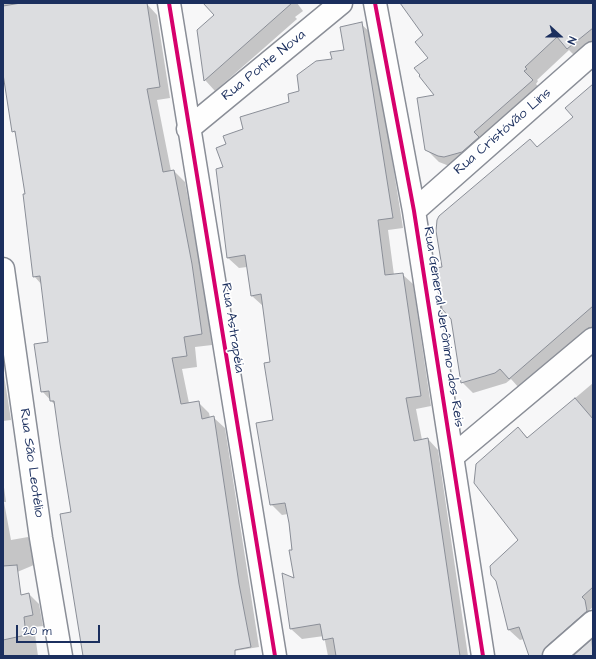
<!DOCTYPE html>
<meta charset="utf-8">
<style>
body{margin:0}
#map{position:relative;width:596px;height:659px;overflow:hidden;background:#f7f7f8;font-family:"Architects Daughter",sans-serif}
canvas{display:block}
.frame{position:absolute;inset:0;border:4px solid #1b2f5e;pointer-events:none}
.north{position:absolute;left:540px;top:16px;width:40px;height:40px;-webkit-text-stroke:3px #fff;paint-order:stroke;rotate:111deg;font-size:11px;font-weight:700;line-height:16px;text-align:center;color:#1b2f5e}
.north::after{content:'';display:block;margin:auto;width:14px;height:18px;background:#1b2f5e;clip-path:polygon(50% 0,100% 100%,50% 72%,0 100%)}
.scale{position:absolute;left:16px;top:625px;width:84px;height:18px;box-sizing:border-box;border:2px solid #1b2f5e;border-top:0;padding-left:5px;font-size:12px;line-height:14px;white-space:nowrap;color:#1b2f5e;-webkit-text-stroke:3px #fff;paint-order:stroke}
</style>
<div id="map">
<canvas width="596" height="659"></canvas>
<div class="frame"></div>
<div class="north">N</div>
<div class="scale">20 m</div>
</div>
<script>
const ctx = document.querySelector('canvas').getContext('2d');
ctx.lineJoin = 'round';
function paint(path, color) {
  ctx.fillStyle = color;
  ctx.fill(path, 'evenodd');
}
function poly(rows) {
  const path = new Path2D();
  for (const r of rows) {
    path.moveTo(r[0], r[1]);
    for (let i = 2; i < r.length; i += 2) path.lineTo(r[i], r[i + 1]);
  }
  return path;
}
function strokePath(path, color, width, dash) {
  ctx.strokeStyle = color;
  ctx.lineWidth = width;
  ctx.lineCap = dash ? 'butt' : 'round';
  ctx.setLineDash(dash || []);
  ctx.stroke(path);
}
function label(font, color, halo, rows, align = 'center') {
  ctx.font = font + ' "Architects Daughter",sans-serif';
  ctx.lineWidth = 3.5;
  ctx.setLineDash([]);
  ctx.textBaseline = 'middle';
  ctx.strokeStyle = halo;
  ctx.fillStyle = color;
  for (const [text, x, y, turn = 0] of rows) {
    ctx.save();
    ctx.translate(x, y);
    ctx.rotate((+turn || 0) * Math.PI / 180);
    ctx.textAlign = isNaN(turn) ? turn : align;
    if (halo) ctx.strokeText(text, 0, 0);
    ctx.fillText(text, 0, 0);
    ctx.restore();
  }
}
const shadow = poly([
 [3,3,146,3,157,15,170,98,157,100,171,171,174,171,185,182,202,275,212,345,195,347,197,367,182,369,189,403,198,402,209,413,210,418,214,418,225,428,259,647,203,656,84,656,72,513,55,405,42,391,49,343,42,285,34,276,26,194,17,135,13,131,5,82,3,82],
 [205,3,297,3,303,11,295,17,297,19,215,91,205,80,198,30,215,15],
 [403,3,593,3,593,50,580,61,569,50,537,80,538,81,536,84,544,93,457,169,439,162,426,149,436,95,424,35],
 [361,24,372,34,403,228,388,230,394,275,402,274,413,284,431,406,416,409,422,440,428,439,438,450,468,656,328,656,324,636,302,639,291,629,295,580,288,514,282,515,271,504,275,421,271,362,263,306,252,296,247,267,239,268,228,258,225,168,227,144,245,129,290,103,333,60,345,50],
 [593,91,593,326,520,389,511,379,506,383,473,393,462,382,443,268,537,148,574,117],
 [3,369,11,420,3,421],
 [593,383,593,607,537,656,524,639,520,640,509,630,519,541,518,428,528,438],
 [3,480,6,502,4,502,11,540,28,537,39,548,41,562,3,578],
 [29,594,39,604,43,626,34,627,38,656,3,656,3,599]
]);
const building = poly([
 [21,3,147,3,160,87,147,89,163,172,174,170,192,264,202,334,184,337,187,356,172,358,181,404,199,401,202,419,214,416,239,584,251,647,235,650,235,656,83,656,60,514,71,512,60,444,54,401,50,401,49,391,41,392,34,344,48,342,40,276,33,277,23,194,25,194,15,131,12,132,3,74,3,6,21,3],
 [203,3,292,3,204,81,197,30,214,15,203,3],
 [400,3,593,3,593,28,567,49,557,37,525,67,527,69,524,71,533,80,474,132,479,137,462,152,444,157,438,156,425,150,417,98,434,95,419,76,420,75,414,68,428,58,415,42,423,35,400,3],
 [362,22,393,218,378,220,385,275,403,273,421,396,406,398,414,441,428,438,460,656,336,656,333,638,323,640,320,624,290,629,282,573,294,578,289,550,292,550,289,523,285,503,270,505,256,423,273,420,264,363,270,362,261,294,251,296,245,255,227,258,216,169,223,167,216,148,226,144,223,136,243,129,240,117,289,102,288,94,299,91,297,75,316,61,332,59,330,52,344,50,340,27,362,22],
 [593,84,593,306,509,379,500,369,495,373,461,383,451,319,442,309,436,272,436,268,442,267,436,231,437,220,439,216,530,139,537,147,573,117,565,108,593,84],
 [575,398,593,419,593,587,582,597,585,600,587,611,546,647,542,656,529,656,519,627,508,630,496,581,491,575,490,566,518,540,474,483,476,464,518,427,527,438,575,398],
 [17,565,21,595,29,593,33,615,24,617,26,635,3,640,3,566,17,565],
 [592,639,593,656,573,656,592,639]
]);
const street = poly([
 [169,3,275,656],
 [375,3,414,211,483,656],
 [188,129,341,3],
 [414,211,593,53],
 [3,269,41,538,61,656],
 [452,457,593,339],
 [554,656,593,622]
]);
const cycleway = poly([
 [169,3,275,656],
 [375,3,414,211,483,656]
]);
const streetNames = [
 ["Rua Ponte Nova",264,66,-39],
 ["Rua Cristóvão Lins",503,132,-41],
 ["Rua General Jerônimo dos Reis",443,327,81],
 ["Rua Astrapéia",232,328,81],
 ["Rua São Leotélio",31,463,82]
];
paint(shadow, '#0003');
paint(building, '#dcdde0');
strokePath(building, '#8a8e97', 1);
strokePath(street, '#8a8e97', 25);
strokePath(street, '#fefefe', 22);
strokePath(cycleway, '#d6006c', 4);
label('14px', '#1b2f5e', '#fff', streetNames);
</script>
